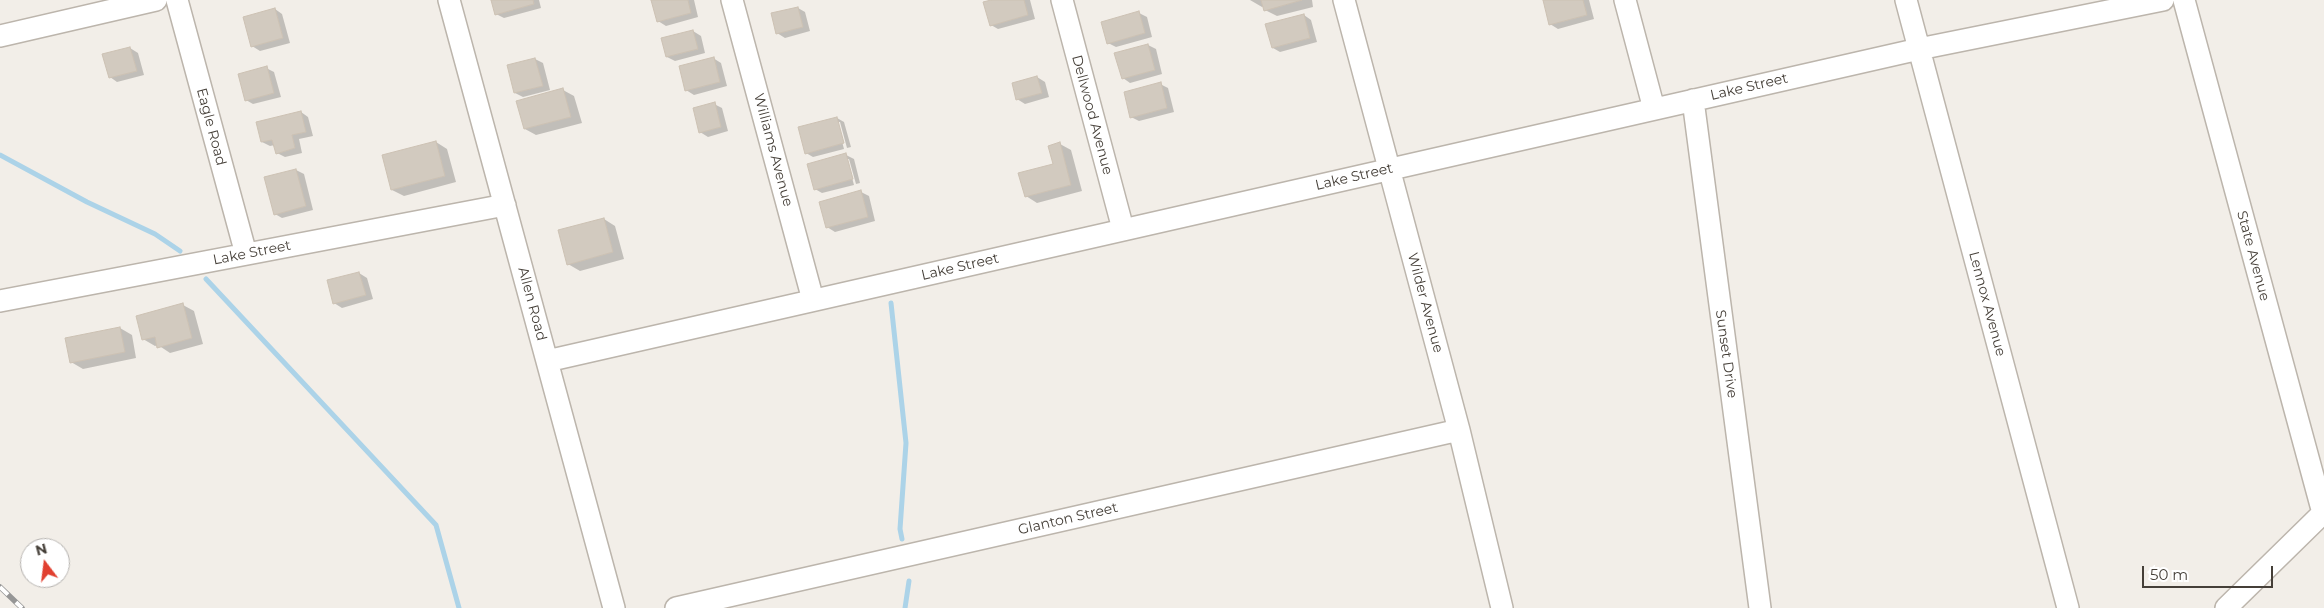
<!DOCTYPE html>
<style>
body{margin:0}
#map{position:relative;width:2324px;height:608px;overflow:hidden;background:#f2eee8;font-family:Montserrat,sans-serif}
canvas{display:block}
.north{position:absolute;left:20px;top:538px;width:50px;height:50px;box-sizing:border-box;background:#fff;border:1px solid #b5b2af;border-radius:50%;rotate:345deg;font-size:14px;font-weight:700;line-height:20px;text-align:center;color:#453f38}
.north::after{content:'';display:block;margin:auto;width:18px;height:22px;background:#e14030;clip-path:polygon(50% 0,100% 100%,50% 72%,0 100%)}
.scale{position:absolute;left:2142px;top:566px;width:131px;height:22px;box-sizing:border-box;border:2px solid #453f38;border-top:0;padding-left:6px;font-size:15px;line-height:18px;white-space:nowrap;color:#453f38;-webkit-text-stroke:4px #fff;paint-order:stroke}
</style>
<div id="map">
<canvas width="2324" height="608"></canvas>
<div class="north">N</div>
<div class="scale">50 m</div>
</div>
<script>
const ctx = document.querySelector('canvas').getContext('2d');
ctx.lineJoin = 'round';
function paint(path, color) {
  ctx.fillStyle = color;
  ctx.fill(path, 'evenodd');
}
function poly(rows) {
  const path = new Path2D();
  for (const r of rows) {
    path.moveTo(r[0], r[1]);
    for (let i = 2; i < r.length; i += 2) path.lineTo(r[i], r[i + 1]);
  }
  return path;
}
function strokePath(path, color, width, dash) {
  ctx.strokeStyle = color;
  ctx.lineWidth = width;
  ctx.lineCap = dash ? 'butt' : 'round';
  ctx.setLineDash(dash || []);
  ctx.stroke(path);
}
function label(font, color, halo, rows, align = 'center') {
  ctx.font = font + ' Montserrat,sans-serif';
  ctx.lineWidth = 4;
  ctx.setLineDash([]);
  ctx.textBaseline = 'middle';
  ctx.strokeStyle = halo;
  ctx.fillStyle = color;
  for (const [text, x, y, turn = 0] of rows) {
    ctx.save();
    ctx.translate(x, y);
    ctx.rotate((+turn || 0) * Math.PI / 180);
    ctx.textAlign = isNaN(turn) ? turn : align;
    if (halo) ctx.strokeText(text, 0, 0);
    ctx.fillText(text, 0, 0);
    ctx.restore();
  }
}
const shadow = poly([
 [493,0,539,0,541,8,504,18,496,14],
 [652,0,694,0,698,17,666,26,658,21],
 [996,0,1030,0,1035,19,998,29,991,25],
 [1250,0,1312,0,1313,7,1277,16,1265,10,1264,6,1262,7],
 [1544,0,1589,0,1594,19,1558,29,1550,24],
 [798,8,805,12,810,31,785,38,777,33],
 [275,9,282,14,290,43,260,51,252,46],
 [1139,13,1147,17,1152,37,1116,47,1108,43],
 [1304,15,1311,20,1317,42,1280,52,1273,48],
 [693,31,701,36,705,53,675,61,667,57,663,39],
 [1148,45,1156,49,1162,74,1130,83,1123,78],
 [130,48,138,53,144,75,117,82,110,77],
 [713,58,721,63,727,86,694,95,686,90],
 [535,59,543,63,550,90,523,97,515,93],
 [266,68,274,72,281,97,253,104,246,100],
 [1037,77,1045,82,1049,97,1025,104,1017,99],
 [1160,84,1168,88,1174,112,1139,121,1131,117],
 [563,90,574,96,582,123,536,135,525,129],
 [714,104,722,108,728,131,708,137,700,132],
 [301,112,308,117,313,136,299,139,302,153,285,157,277,153,275,145,270,146,262,142],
 [837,118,844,122,851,147,847,148,840,122,837,122,844,149,813,157,806,153],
 [436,142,447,149,456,182,404,196,392,190],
 [1060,144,1071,150,1082,191,1037,203,1026,196,1054,165],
 [846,155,854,159,860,183,856,184,849,159,847,159,854,185,822,193,815,189],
 [296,170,304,174,313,210,282,218,275,214],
 [861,192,869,196,875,221,835,232,827,227],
 [604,219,615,226,624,259,580,271,568,264],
 [359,273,367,278,373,299,342,308,334,303],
 [183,305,194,311,203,344,170,353,158,345,155,346,143,339],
 [120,328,132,335,136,358,83,369,71,362]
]);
const stream = poly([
 [0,155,87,202,155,234,180,251],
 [206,279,436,525,459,608],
 [891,303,906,443,900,529,902,539],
 [905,608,909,581]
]);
const building = poly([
 [491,0,533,0,534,4,495,15,491,0],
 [651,0,688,0,691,13,657,22,651,0],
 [991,0,1024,0,1028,15,990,26,983,2,991,0],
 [1261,0,1302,0,1264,11,1261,0],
 [1543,0,1583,0,1587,15,1549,25,1543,0],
 [798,7,803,27,776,34,771,13,798,7],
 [275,8,283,38,251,47,243,17,275,8],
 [1139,11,1145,33,1107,44,1101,22,1139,11],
 [1304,14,1310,38,1272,48,1265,24,1304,14],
 [693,30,698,49,666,57,661,38,693,30],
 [1148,44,1155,70,1122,79,1114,53,1148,44],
 [130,47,137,71,109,78,102,54,130,47],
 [714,57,720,82,685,91,679,66,714,57],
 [535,58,543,86,514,93,507,65,535,58],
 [267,66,274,93,245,101,238,74,267,66],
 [1037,76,1042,93,1016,100,1012,83,1037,76],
 [1161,82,1167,108,1130,118,1124,92,1161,82],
 [563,88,571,117,524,129,516,101,563,88],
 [715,102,721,127,699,133,693,108,715,102],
 [301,111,306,132,292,135,295,148,276,154,272,140,261,142,256,122,301,111],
 [837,117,844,143,805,154,798,127,837,117],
 [436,141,445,176,391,190,382,155,436,141],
 [1060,142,1071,185,1025,197,1018,173,1053,164,1048,146,1060,142],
 [846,153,853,179,814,190,807,164,846,153],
 [296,169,306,206,274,215,264,177,296,169],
 [861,190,868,217,826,228,819,202,861,190],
 [604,218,613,252,567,265,558,230,604,218],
 [359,272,366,295,333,304,327,280,359,272],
 [183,303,192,338,157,348,155,337,142,340,136,316,183,303],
 [120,327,125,352,70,363,65,338,120,327]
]);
const minor = poly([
 [177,0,246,254],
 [449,0,614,608],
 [732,0,813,300],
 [1062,0,1123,229],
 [1344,0,1459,430,1502,608],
 [1625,0,1654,109],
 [1906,0,2068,608],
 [2184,0,2323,513],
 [0,36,156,0],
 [1693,100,1760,608],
 [0,301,505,205],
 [547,361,1919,49,2163,0],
 [676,608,1459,430],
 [2226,608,2324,512]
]);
const rail = poly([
 [0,587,22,608]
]);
const streetNames = [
 ["Lake Street",1749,87,-13],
 ["Dellwood Avenue",1092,115,75],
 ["Eagle Road",211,127,75],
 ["Williams Avenue",773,150,75],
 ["Lake Street",1354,177,-13],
 ["Lake Street",252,253,-11],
 ["State Avenue",2253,256,75],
 ["Lake Street",960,267,-13],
 ["Wilder Avenue",1425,303,75],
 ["Allen Road",532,304,75],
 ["Lennox Avenue",1987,304,75],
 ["Sunset Drive",1726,354,82],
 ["Glanton Street",1068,519,-13]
];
paint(shadow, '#0003');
strokePath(stream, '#acd3e8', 5);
paint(building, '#d2cabf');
strokePath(building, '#ccc1b3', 1);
strokePath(minor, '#bcb5ac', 24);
strokePath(minor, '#fff', 21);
strokePath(rail, '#969696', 5.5);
strokePath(rail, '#fff', 4, [11]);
label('14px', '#453f38', '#fff', streetNames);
</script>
